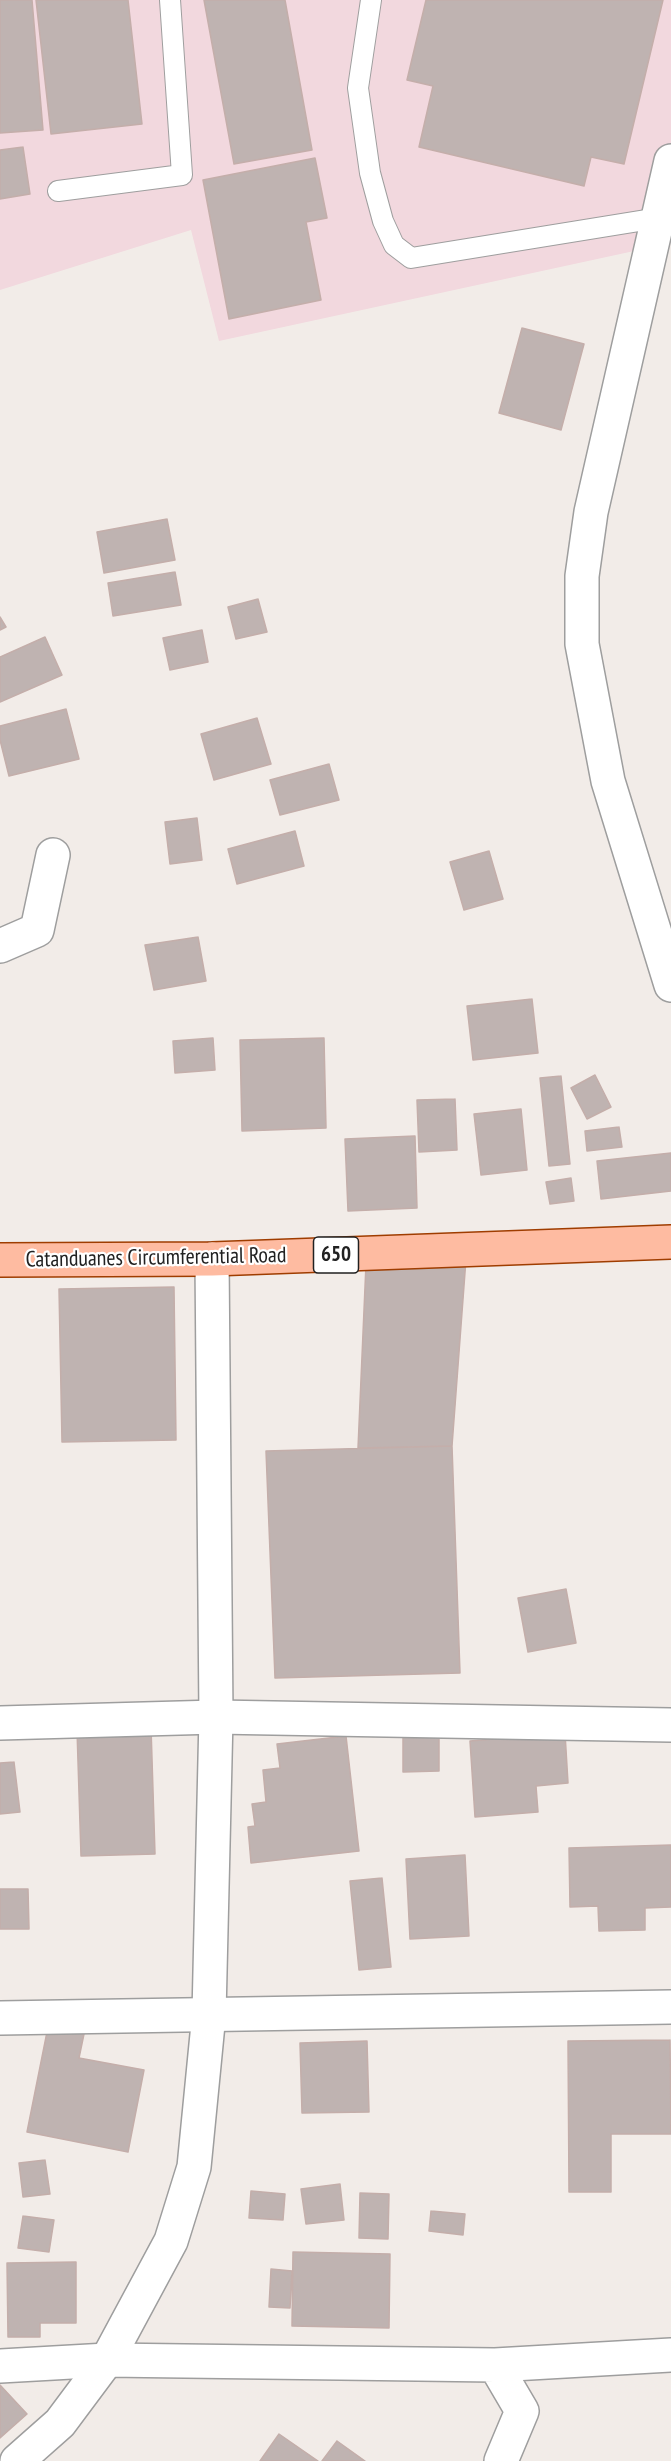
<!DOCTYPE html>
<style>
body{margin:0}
canvas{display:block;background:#f2ece8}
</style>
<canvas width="671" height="2461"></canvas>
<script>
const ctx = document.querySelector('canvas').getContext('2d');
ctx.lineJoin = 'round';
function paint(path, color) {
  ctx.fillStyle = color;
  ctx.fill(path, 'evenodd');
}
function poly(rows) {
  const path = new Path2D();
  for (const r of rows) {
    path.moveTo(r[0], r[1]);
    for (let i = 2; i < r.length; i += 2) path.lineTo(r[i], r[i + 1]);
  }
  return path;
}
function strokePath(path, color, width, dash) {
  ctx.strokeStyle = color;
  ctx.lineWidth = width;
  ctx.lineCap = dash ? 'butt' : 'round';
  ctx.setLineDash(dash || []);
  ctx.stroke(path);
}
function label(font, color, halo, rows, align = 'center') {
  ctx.font = font + ' "PT Sans Narrow",sans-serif';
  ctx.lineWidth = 4.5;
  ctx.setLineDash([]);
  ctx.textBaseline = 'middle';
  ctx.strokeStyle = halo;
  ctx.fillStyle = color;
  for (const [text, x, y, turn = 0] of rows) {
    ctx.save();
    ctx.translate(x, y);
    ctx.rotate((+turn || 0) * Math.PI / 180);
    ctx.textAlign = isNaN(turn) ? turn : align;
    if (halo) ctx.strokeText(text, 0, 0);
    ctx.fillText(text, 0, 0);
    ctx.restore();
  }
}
const commercial = poly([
 [0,0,671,0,671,243,219,341,191,230,0,290]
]);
const building = poly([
 [0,0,32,0,43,130,0,133,0,0],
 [36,0,128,0,142,124,51,134,36,0],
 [204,0,285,0,312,150,234,164,204,0],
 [426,0,663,0,624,164,591,157,584,186,419,147,433,86,407,80,426,0],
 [23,147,30,194,0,199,0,150,23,147],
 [315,158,327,218,306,222,321,300,229,319,203,180,315,158],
 [522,328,584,344,561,430,499,413,522,328],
 [167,519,175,560,104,573,97,532,167,519],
 [175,572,181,605,113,616,108,583,175,572],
 [258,599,267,632,236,639,228,607,258,599],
 [0,617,6,627,0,630,0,617],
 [202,630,208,662,170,670,163,638,202,630],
 [45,637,62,675,0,702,0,657,45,637],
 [66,709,79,759,9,776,0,740,0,726,66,709],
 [257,718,271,764,214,780,201,734,257,718],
 [329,764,339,800,280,815,270,780,329,764],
 [197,818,202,860,170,864,165,822,197,818],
 [295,831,304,866,237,884,228,849,295,831],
 [489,851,503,899,464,910,450,862,489,851],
 [198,937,206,981,154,990,145,945,198,937],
 [532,999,538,1053,473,1060,467,1006,532,999],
 [213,1038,215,1070,175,1073,173,1041,213,1038],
 [324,1038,326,1128,242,1131,240,1040,324,1038],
 [595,1075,611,1107,587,1119,571,1088,595,1075],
 [561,1076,570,1164,549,1166,540,1078,561,1076],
 [455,1099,457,1150,419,1152,417,1100,455,1099],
 [521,1109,527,1170,481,1175,474,1114,521,1109],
 [619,1127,622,1147,587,1151,585,1131,619,1127],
 [415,1136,417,1208,348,1211,345,1139,415,1136],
 [671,1153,671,1191,601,1199,597,1161,671,1153],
 [571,1178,574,1201,550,1204,546,1182,571,1178],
 [466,1259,452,1446,358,1448,366,1264,466,1259],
 [174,1287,176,1440,62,1442,59,1289,174,1287],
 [452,1446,460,1673,275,1678,266,1451,452,1446],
 [566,1589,576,1643,528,1652,518,1598,566,1589],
 [151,1727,155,1854,81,1856,77,1730,151,1727],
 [403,1731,439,1731,439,1771,403,1772,403,1731],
 [565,1733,568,1783,536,1786,538,1812,475,1817,470,1741,565,1733],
 [346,1736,359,1851,251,1863,248,1827,255,1826,252,1804,266,1802,263,1770,280,1768,277,1744,346,1736],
 [14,1762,20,1812,0,1814,0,1763,14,1762],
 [671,1845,671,1907,645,1908,645,1930,599,1931,598,1906,570,1907,569,1848,671,1845],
 [465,1855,469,1936,410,1939,406,1859,465,1855],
 [382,1878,391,1967,359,1970,350,1881,382,1878],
 [0,1889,28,1889,29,1929,0,1929,0,1889],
 [48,2027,84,2034,79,2058,144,2070,128,2152,27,2132,48,2027],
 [670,2040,671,2134,611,2134,611,2192,569,2192,568,2041,670,2040],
 [367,2041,369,2112,302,2113,300,2043,367,2041],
 [45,2160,50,2194,23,2197,19,2163,45,2160],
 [340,2184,344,2220,306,2224,301,2189,340,2184],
 [251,2191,285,2194,283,2220,249,2218,251,2191],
 [360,2193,389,2194,388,2239,359,2238,360,2193],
 [431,2211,465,2214,463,2235,429,2231,431,2211],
 [23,2216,54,2220,49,2252,18,2248,23,2216],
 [293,2252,390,2254,389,2328,292,2326,293,2252],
 [76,2262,76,2323,40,2323,40,2337,8,2337,7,2263,76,2262],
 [271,2269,292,2271,290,2308,269,2307,271,2269],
 [0,2385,27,2414,0,2438,0,2385],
 [279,2434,318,2461,260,2461,279,2434],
 [337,2441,365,2461,322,2461,337,2441]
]);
const service = poly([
 [371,0,358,88,370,173,383,221,394,245,411,258,658,218],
 [58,191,182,175,170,0]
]);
const minor = poly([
 [671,161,591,512,582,576,582,644,608,781,671,985],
 [0,946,37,930,53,855],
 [0,1723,216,1717,671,1725],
 [0,2018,671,2007],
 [495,2365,522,2411,501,2461],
 [0,2366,107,2360,495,2365,671,2355]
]);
const tertiary = poly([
 [17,2461,60,2423,107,2360,171,2241,194,2167,209,2014,216,1717,212,1259]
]);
const primary = poly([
 [0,1260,212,1259,671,1242]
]);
const shields = [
 [336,1255,45]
];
const shieldNames = [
 ["650",336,1255]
];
const streetNames = [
 ["Catanduanes Circumferential Road",156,1258,-1]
];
paint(commercial, '#f2d8de');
paint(building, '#bfb3b1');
strokePath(building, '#c4aeaa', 1.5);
strokePath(service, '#9e9e9e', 22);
strokePath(minor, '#9e9e9e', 36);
strokePath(tertiary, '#9e9e9e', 36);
strokePath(primary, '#9f3d00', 36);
strokePath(service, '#fff', 20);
strokePath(minor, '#fff', 33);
strokePath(tertiary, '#fff', 33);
strokePath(primary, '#febba1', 33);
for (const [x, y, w] of shields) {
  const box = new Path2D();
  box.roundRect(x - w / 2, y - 18, w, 36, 4.5);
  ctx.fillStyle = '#fff';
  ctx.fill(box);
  strokePath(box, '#212121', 1.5);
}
label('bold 21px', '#212121', null, shieldNames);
label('22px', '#212121', '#fff', streetNames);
</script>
